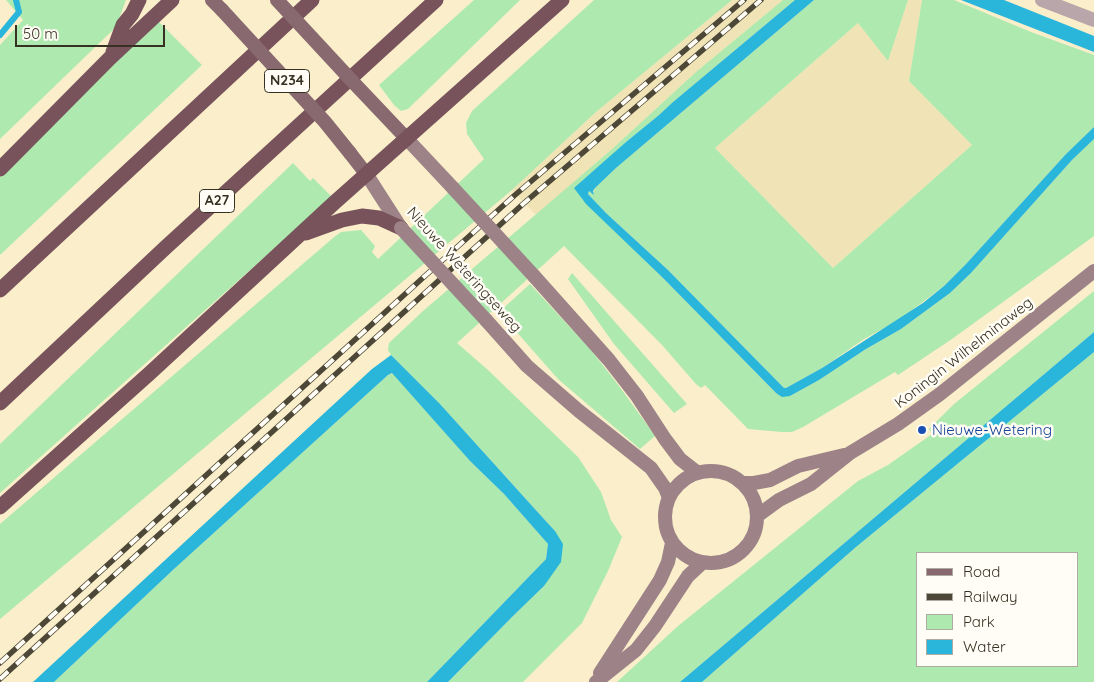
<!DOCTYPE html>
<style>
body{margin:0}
#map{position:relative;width:1094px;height:682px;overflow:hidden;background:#faefca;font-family:Quicksand,sans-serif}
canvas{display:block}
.legend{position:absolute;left:916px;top:552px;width:162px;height:115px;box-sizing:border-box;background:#fffdf5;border:1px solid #afaba1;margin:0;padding:6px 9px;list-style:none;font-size:15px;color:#363123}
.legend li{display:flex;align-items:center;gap:10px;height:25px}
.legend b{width:25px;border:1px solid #afaba1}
.scale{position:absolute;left:15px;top:25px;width:150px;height:22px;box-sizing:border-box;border:2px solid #363123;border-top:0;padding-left:6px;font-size:15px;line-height:18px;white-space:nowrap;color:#363123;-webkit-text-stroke:4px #fffdf5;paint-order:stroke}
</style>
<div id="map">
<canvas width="1094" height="682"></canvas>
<ul class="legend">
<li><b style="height:6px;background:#896970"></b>Road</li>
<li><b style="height:6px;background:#4c4736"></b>Railway</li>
<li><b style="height:14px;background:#aee9af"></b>Park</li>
<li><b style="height:14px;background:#2ab5db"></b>Water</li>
</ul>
<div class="scale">50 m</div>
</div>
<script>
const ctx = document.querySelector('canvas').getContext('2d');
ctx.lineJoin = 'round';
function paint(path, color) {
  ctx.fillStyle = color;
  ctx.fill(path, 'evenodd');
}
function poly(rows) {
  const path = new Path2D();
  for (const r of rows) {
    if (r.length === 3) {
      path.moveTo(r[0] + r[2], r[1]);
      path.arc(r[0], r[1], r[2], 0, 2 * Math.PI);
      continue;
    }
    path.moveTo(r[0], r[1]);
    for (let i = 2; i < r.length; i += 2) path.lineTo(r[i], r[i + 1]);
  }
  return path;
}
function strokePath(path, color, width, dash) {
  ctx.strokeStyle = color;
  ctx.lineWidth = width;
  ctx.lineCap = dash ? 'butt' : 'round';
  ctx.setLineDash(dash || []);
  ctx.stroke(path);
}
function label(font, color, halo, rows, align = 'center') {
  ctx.font = font + ' Quicksand,sans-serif';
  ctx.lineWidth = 5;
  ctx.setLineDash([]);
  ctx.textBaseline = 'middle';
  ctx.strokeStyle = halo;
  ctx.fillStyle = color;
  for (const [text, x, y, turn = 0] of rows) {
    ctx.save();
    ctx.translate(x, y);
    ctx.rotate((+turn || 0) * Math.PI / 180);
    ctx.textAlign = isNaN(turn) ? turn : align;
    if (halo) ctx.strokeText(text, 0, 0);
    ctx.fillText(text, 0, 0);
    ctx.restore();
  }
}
const built = poly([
 [732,0,783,0,696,72,611,150,536,215,512,190,596,112],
 [908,0,922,0,909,81,972,145,833,268,715,148,858,23,888,61]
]);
const green = poly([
 [6,0,126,0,116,27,0,139,0,45,23,20],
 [474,0,520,0,408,109,401,111,394,105,379,85],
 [594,0,732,0,596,112,512,190,0,619,0,524,333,238,341,232,361,230,375,246,372,252,378,259,484,159,467,134,466,123,472,111],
 [783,0,795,0,673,102,659,115,626,142,614,153,581,198,663,278,776,393,790,396,819,380,866,349,901,329,950,293,971,273,1072,160,1094,139,1094,236,952,339,898,375,895,372,803,427,792,432,782,432,748,429,705,385,701,388,696,384,662,345,564,246,457,343,488,370,578,457,601,492,611,520,622,537,608,571,582,623,523,682,448,682,512,617,544,586,555,531,440,404,391,355,388,350,389,343,423,311,611,150,696,72],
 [814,0,908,0,888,61,858,23,715,148,833,268,972,145,909,81,922,0,954,0,1031,32,1094,55,1094,127,1066,154,966,264,944,286,899,320,864,339,822,368,786,388,784,388,668,270,606,213,588,194,589,191,593,194,595,188,616,168],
 [158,21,202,65,0,255,0,176],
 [293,163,310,181,313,178,332,197,0,493,0,444],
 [572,273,644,355,687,404,674,413,614,344,568,279],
 [530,284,591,350,619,386,655,436,640,449,558,379,499,312],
 [1094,291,1094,332,680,682,617,682,678,626,858,481,888,465,932,434,929,429,954,404],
 [1094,352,1094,682,702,682,856,547],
 [918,553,1078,553,1078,666,918,666],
 [393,373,470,461,504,494,548,544,546,559,427,682,54,682,174,569,388,375]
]);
const water = poly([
 [795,0,814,0,616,168,595,188,593,191,594,195,589,191,588,194,606,213,668,270,784,388,786,388,822,368,923,303,944,286,966,264,1066,154,1094,127,1094,139,1072,160,971,273,950,293,901,329,866,349,819,380,790,396,782,397,776,393,663,278,586,204,574,188,626,142,659,115,673,102],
 [961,0,1004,0,1094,36,1094,52],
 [1094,332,1094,352,856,547,702,682,680,682],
 [391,355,440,404,534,508,555,531,563,544,561,562,544,586,512,617,448,682,427,682,546,559,548,544,504,494,470,461,392,373,388,375,174,569,54,682,33,682,372,369]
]);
const stream = poly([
 [0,35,19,12,16,0]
]);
const minor = poly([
 [1042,0,1094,20]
]);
const secondary = poly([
 [407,139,453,188],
 [367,175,401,228],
 [534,276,609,360,637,396,665,439,680,459,698,473],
 [486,320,527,366,579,411,651,468,665,488,669,498],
 [711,517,46],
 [744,483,754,483,770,480,798,466,844,455],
 [757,516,779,500,811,484,850,453,898,424,940,394,1094,271],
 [600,673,660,580,668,562,672,543],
 [596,682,636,650,655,626,688,576,702,563]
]);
const primary = poly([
 [212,0,222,10],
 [353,82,407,139],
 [350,153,367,175]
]);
const motorway = poly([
 [113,52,123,25,132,14,139,0],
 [0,169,110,58,172,0],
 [306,233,342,220,362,216,379,218,401,228],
 [0,290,312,0],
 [0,403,165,248,436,0],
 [0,507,150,373,334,203,562,0]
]);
const rail = poly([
 [0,663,426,275,515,195,744,0],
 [0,679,523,204,761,0]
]);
const secondaryBridge = poly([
 [453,188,534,276],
 [401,228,486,320]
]);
const primaryBridge = poly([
 [277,0,353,82],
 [222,10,325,122,350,153]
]);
const markers = [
 [922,430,5,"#1a4fb4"]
];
const shields = [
 [287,81,45],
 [217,201,35]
];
const shieldNames = [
 ["N234",287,81],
 ["A27",217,201]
];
const streetNames = [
 ["Nieuwe Weteringseweg",464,270,48],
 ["Koningin Wilhelminaweg",964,353,-38]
];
const transitNames = [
 ["Nieuwe-Wetering",932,430]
];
paint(built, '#f0e3b6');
paint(green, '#aee9af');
paint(water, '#2ab5db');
strokePath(stream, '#2ab5db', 6);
strokePath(minor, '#b9a6aa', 14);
strokePath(secondary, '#9d8288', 14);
strokePath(primary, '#896970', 14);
strokePath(motorway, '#78535c', 15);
strokePath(rail, '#4c4736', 5.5);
strokePath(rail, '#fffdf5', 4, [11]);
strokePath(secondaryBridge, '#9d8288', 14);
strokePath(primaryBridge, '#896970', 14);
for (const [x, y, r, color] of markers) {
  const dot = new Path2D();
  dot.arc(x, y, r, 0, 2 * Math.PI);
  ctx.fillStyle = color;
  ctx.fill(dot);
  strokePath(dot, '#fffdf5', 2);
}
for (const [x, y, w] of shields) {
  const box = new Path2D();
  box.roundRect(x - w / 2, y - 11.5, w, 23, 4);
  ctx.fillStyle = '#fffdf5';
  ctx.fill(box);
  strokePath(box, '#363123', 1);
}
label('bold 14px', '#363123', null, shieldNames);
label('15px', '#363123', '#fffdf5', streetNames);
label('15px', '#164399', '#fffdf5', transitNames, 'left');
</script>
